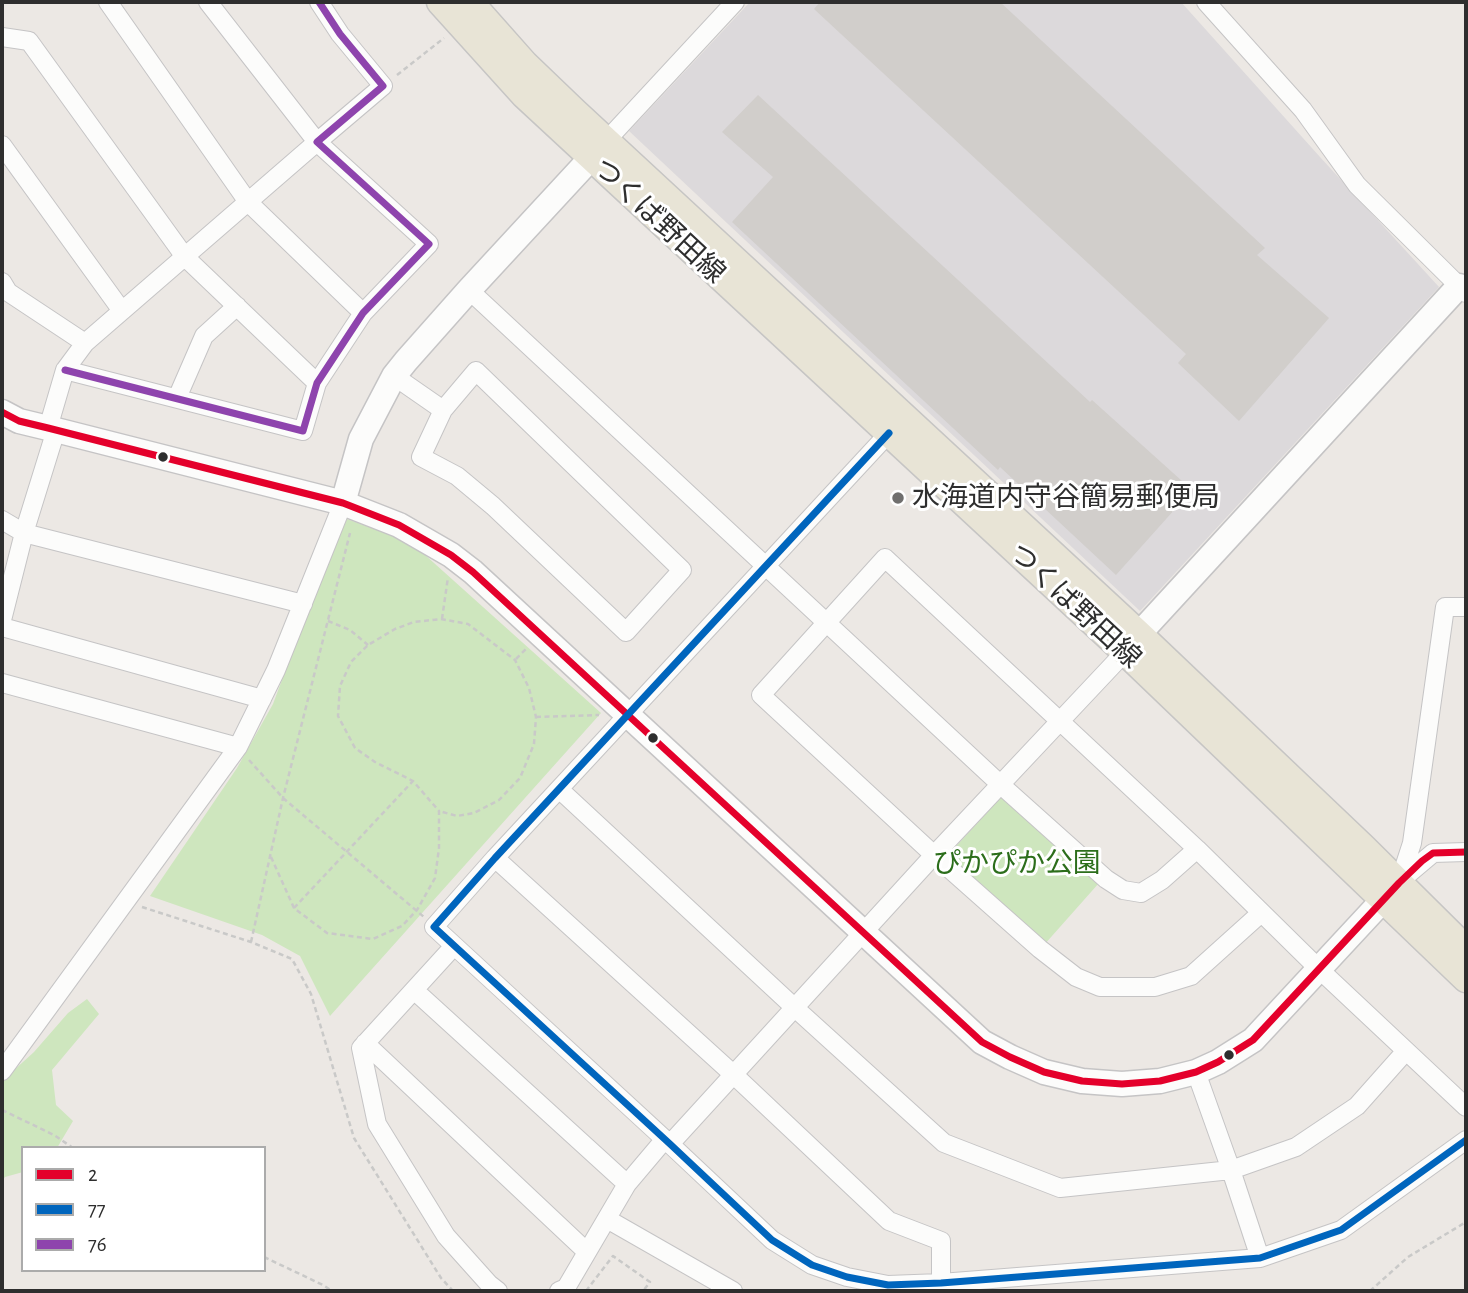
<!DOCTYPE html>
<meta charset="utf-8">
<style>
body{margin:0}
#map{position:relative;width:1468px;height:1293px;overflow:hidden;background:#ece8e4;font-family:"Alegreya Sans",sans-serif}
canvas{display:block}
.frame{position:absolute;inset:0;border:4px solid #2e2e2e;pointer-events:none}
.legend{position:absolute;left:21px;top:1146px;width:245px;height:126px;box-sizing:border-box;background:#fff;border:2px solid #ababab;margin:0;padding:9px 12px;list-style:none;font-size:21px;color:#2e2e2e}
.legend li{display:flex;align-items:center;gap:14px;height:35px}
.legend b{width:35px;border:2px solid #ababab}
</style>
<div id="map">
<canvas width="1468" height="1293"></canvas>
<div class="frame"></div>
<ul class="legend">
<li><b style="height:9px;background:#e4002b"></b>2</li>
<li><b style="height:9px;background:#0065bd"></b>77</li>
<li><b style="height:9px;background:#8e44ad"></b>76</li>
</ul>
</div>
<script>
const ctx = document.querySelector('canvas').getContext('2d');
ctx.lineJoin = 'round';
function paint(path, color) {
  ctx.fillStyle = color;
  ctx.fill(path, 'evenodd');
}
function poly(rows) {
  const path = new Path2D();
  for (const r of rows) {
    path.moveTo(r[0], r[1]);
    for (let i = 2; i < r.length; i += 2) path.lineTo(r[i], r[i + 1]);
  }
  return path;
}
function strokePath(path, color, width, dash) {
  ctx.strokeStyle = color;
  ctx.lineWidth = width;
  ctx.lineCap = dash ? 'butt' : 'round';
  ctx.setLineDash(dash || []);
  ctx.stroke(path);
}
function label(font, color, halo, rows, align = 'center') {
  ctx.font = font + ' "Alegreya Sans","Noto Sans JP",sans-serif';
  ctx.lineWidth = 6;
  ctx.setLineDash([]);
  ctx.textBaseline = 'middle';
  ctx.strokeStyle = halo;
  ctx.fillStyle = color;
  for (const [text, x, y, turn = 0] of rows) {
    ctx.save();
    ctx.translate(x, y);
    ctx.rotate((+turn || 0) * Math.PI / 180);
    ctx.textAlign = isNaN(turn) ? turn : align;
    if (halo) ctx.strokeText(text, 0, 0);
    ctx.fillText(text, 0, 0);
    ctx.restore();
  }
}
const industrial = poly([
 [750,2,1181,2,1320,157,1439,287,1140,611,629,131]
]);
const green = poly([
 [347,519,404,540,424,554,601,713,330,1016,300,956,262,935,150,896,237,768,273,704,306,615],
 [1003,795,1099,883,1044,945,947,856],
 [87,999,99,1014,52,1070,56,1105,73,1121,57,1148,23,1148,23,1172,5,1177,2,1181,2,1081,34,1052,68,1013]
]);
const building = poly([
 [820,2,1000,2,1265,248,1257,255,1329,318,1239,421,1178,363,1186,354,814,9],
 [758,95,1090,402,1092,400,1192,490,1116,575,1000,467,998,470,732,222,773,177,722,132]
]);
const path = poly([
 [397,75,444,38],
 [442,619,448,577],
 [328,621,350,630,368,645],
 [516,659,526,649],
 [536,717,599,715],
 [249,760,283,798,424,917],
 [271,857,294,908,327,933,373,939,402,926,417,910,435,878,439,848,439,811,413,781,375,762,355,748,338,716,340,686,351,662,368,645,395,629,414,622,441,619,468,624,515,660,529,688,536,717,534,744,520,778,499,800,474,813,457,816,439,811],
 [142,907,251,942,292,959,311,994,354,1138,441,1278,453,1291],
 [294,908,413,781],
 [251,942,283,798,350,533],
 [2,1110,54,1135,73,1148],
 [264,1257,323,1285,332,1291],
 [586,1291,613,1256,650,1282,643,1291],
 [1370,1291,1408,1257,1466,1222]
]);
const street = poly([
 [108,2,248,202,363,313],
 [1206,2,1303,110,1357,185,1466,293],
 [2,37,29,41,185,257,317,383],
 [606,141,735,2],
 [2,145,122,311],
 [2,282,8,292,85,343],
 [469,290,1001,785,1106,879,1123,890,1141,893,1162,880,1197,849],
 [65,370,303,431,317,383,363,313,429,244,317,142,383,86,340,34,319,2],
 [476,371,682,570,626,632,493,506,457,476,421,457,443,410,476,371],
 [394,376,443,410],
 [177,398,204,336,237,306],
 [48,428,65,370,85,343,317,142,208,2],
 [889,433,495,858,434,927,670,1144,772,1240,812,1265,847,1277,888,1285,941,1283,1260,1258,1341,1230,1466,1140],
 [2,520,24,533,303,604],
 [2,620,24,533,56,430],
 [2,627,262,699],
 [2,683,238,747],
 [559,789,795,1008,944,1143,1060,1188,1231,1170,1296,1147,1357,1106,1405,1052],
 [495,858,734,1075,889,1221,941,1241,941,1283],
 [1401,880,1433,853,1466,852],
 [1399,883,1412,843,1445,607,1466,607],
 [1261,913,1191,976,1155,987,1100,987,1076,977,1040,949,934,855,761,695,885,558,1197,849,1320,970,1466,1107],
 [454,946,361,1048,377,1124,446,1236,489,1284,498,1291],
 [414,990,627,1184],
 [365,1043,587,1252],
 [2,1071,238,747,276,670,343,503],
 [1196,1072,1231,1170,1260,1258],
 [670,1144,934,855,1125,652],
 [607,1219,733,1291],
 [559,1291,566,1288,627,1184,665,1139]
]);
const secondary = poly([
 [2,412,19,421,48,428,343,503,399,525,451,555,473,572,982,1042,1010,1057,1044,1072,1082,1081,1122,1084,1160,1081,1196,1072,1218,1062,1253,1040,1396,886],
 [343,503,361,439,394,376,406,361,469,290,604,144],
 [1139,634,1459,286]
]);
const primary = poly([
 [440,2,524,95,1125,652,1466,979],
 [470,2,525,64,574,111,1139,634,1363,847,1466,949]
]);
const bus1 = poly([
 [2,412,19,421,48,428,343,503,399,525,451,555,473,572,982,1042,1010,1057,1044,1072,1082,1081,1122,1084,1160,1081,1196,1072,1218,1062,1253,1040,1399,883,1422,861,1433,853,1466,852]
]);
const bus2 = poly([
 [889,433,495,858,434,927,670,1144,772,1240,812,1265,847,1277,888,1285,941,1283,1260,1258,1341,1230,1466,1140]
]);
const bus3 = poly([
 [65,370,303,431,317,383,363,313,429,244,317,142,383,86,340,34,319,2]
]);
const markers = [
 [163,457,6,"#2e2e2e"],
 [898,498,7,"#706f6e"],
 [653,738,6,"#2e2e2e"],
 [1229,1055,6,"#2e2e2e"]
];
const streetNames = [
 ["つくば野田線",659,221,43],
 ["つくば野田線",1075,606,43]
];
const poiNames = [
 ["水海道内守谷簡易郵便局",912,498]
];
const parkNames = [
 ["ぴかぴか公園",1017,864]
];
paint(industrial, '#dcd9db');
paint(green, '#cee6be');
paint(building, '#d1cecb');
strokePath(street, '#c5c4c5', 20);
strokePath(secondary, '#c5c4c5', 27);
strokePath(primary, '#c6c5c4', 29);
strokePath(path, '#c9c9c8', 2.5, [5, 3.5]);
strokePath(street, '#fcfcfb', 18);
strokePath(secondary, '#fcfcfb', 24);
strokePath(primary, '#e8e4d6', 26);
strokePath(bus1, '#e4002b', 7);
strokePath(bus2, '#0065bd', 7);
strokePath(bus3, '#8e44ad', 7);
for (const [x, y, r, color] of markers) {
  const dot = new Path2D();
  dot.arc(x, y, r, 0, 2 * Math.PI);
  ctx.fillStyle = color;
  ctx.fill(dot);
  strokePath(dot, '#fff', 2.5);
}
label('28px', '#2e2e2e', '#fff', streetNames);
label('28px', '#2e2e2e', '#fff', poiNames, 'left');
label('28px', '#2c6e1b', '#fff', parkNames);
</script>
